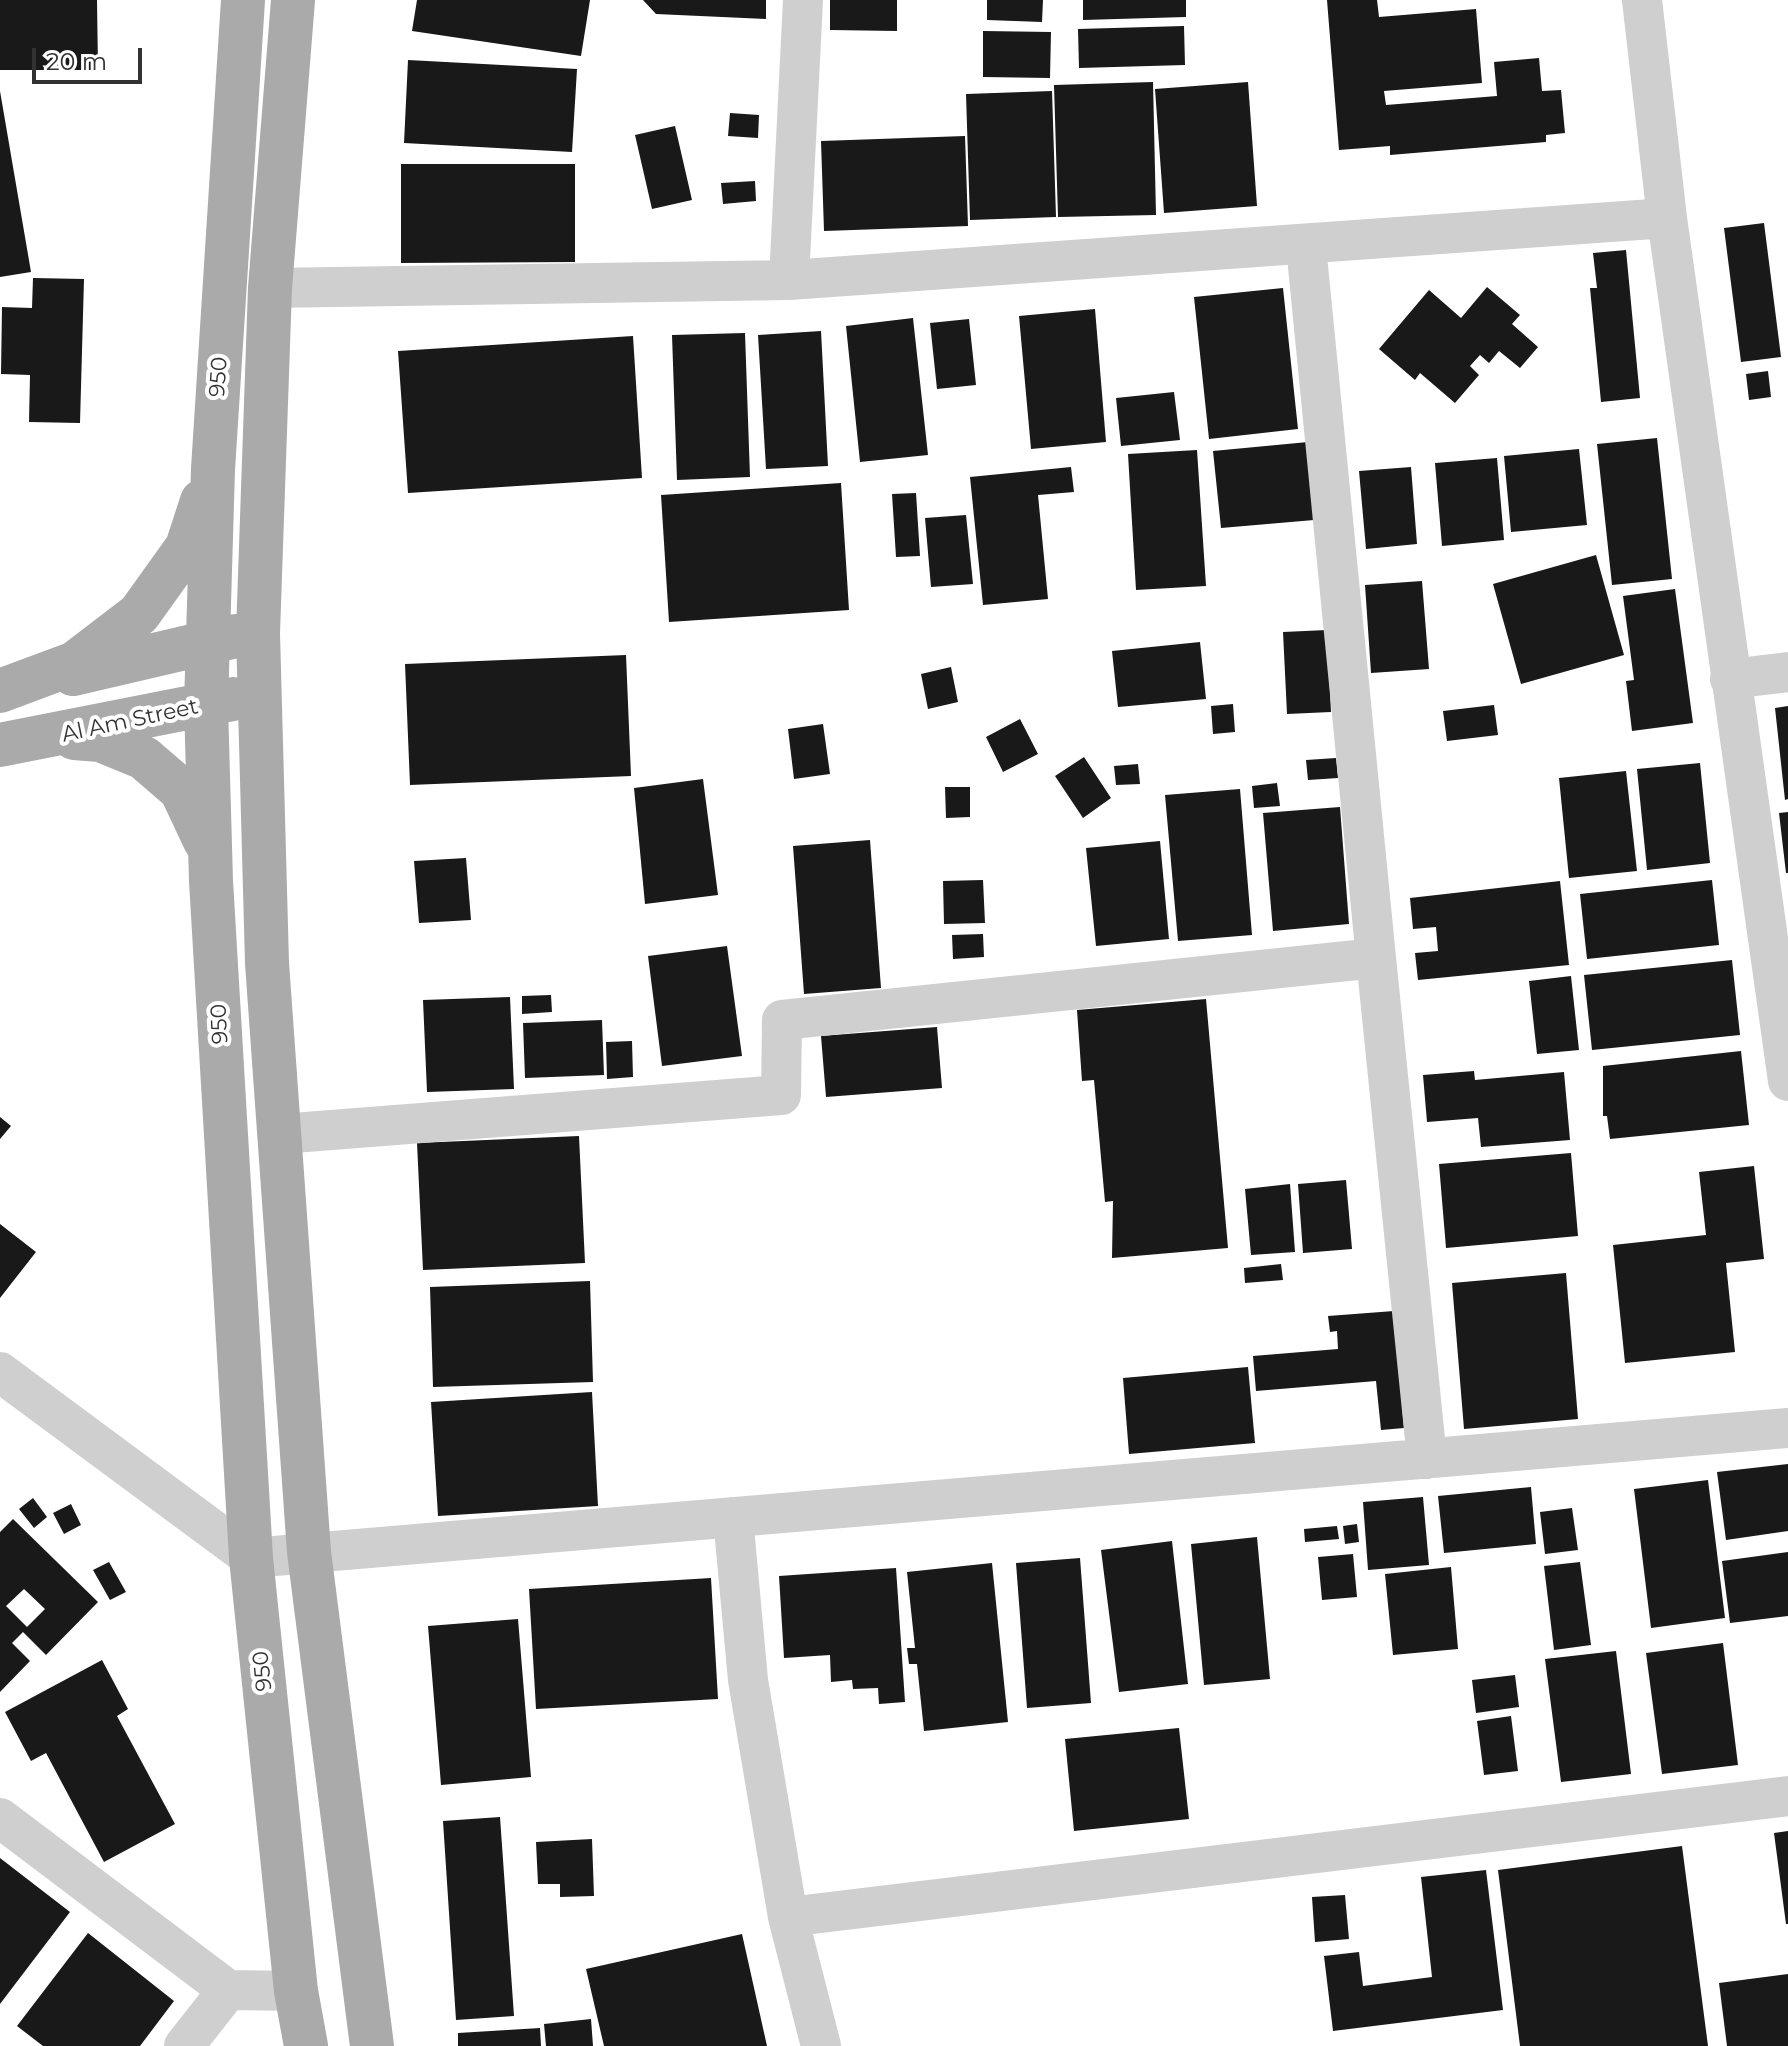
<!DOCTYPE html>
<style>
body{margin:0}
#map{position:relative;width:1788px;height:2046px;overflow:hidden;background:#fff;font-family:Montserrat,sans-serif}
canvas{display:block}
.scale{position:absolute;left:32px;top:48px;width:110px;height:36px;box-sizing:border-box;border:4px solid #323232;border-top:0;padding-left:10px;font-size:24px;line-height:28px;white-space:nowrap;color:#323232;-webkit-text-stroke:6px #fff;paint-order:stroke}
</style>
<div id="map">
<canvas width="1788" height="2046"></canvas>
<div class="scale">20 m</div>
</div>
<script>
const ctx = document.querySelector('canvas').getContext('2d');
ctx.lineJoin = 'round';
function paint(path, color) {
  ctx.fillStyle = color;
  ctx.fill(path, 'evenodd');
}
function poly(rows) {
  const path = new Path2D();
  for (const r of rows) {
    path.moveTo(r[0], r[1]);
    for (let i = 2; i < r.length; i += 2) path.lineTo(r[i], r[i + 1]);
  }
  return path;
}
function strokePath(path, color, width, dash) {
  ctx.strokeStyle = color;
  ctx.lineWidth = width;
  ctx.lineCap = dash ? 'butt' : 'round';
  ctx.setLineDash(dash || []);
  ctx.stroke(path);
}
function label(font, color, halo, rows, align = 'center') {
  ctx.font = font + ' Montserrat,sans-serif';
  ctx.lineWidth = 8;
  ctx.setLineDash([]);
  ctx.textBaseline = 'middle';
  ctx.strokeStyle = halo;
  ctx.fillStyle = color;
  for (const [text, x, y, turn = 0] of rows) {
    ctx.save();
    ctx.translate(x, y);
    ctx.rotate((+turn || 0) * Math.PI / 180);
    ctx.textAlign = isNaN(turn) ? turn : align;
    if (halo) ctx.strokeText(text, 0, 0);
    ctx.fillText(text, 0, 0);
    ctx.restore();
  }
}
const building = poly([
 [0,0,97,0,98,70,0,70],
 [417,0,590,0,581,56,412,31],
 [643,0,766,0,766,19,656,14],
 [830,0,897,0,897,31,830,30],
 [987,0,1043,0,1042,22,987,20],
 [1083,0,1186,0,1186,17,1083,20],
 [1327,0,1377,0,1379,17,1476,9,1482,83,1384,91,1386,105,1497,96,1494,62,1539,58,1542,91,1561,90,1565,133,1546,135,1546,142,1390,155,1390,146,1339,150],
 [1184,26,1185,65,1079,68,1078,29],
 [983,31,1051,32,1050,78,983,77],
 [408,60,577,69,572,152,404,143],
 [1153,82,1156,215,1058,217,1054,85],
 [1248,82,1257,206,1164,213,1155,89],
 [0,91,31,272,0,277],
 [1052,91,1056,217,970,220,966,94],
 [730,113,759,115,758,138,728,136],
 [675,126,692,200,652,209,635,135],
 [965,136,968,226,824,231,821,141],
 [401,164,575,164,575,262,401,263],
 [755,181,756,201,723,204,721,183],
 [1764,223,1781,357,1741,362,1724,228],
 [1626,250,1640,398,1601,402,1590,288,1597,288,1593,253],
 [33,278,84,279,80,423,29,422,30,375,1,374,2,307,32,308],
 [1487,287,1520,315,1512,324,1538,347,1520,368,1499,351,1489,363,1480,355,1470,366,1479,375,1455,403,1420,373,1415,380,1379,349,1429,290,1461,318],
 [1283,288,1298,429,1209,439,1194,297],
 [1095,309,1106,442,1031,449,1019,316],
 [913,318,928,455,860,462,846,326],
 [969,319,976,385,937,389,930,323],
 [821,331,828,466,766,469,758,335],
 [745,333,750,477,677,480,672,335],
 [633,336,642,478,408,493,398,351],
 [1768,371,1771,397,1749,400,1746,374],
 [1174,392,1180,440,1121,446,1116,398],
 [1657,438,1672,579,1612,585,1597,444],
 [1308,442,1314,520,1221,528,1213,451],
 [1579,449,1587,525,1511,532,1504,456],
 [1197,450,1206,586,1136,590,1128,454],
 [1497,458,1504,540,1442,546,1435,463],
 [1071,467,1074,492,1038,495,1048,599,983,605,970,477],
 [1411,467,1417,544,1366,549,1359,471],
 [841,483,849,610,669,622,661,495],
 [916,493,920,556,896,557,892,494],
 [966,515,973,584,931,587,925,518],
 [1596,555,1624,655,1521,684,1493,584],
 [1422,581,1429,669,1371,673,1365,585],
 [1675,589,1693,723,1632,731,1626,681,1634,680,1623,596],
 [1327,630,1331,712,1287,714,1283,632],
 [1200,642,1206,699,1118,707,1112,651],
 [626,655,631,776,410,785,405,664],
 [951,667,958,702,928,709,921,674],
 [1233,704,1235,732,1213,734,1211,706],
 [1494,705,1498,735,1447,741,1443,711],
 [1788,706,1788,799,1785,800,1775,708],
 [1020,719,1038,754,1003,772,986,737],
 [823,724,830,774,794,779,788,729],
 [1084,757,1111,798,1083,818,1055,776],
 [1336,758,1338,778,1308,780,1306,760],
 [1700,763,1710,863,1647,870,1637,769],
 [1138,764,1140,784,1116,785,1114,766],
 [1626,771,1637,871,1569,878,1559,778],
 [703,779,718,895,645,904,634,788],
 [1277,783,1280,806,1254,808,1252,786],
 [945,787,970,787,970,817,946,818],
 [1240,789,1252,935,1178,941,1165,795],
 [1340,807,1349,924,1273,931,1263,813],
 [1788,812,1788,873,1786,873,1779,813],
 [870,840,881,988,804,994,793,846],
 [1160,841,1169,939,1096,946,1086,848],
 [466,858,471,920,419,923,414,861],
 [983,880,985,923,944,924,943,881],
 [1712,880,1719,945,1587,959,1580,894],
 [1560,881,1569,965,1418,980,1415,953,1438,951,1436,927,1413,929,1410,898],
 [983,934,984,957,953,959,952,935],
 [727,946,742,1056,662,1066,648,956],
 [1732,960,1740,1035,1592,1050,1584,975],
 [1571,976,1579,1050,1537,1054,1529,981],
 [551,995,552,1012,522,1014,522,996],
 [510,997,514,1089,427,1092,423,1000],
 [1206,999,1228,1248,1112,1258,1113,1201,1105,1202,1094,1080,1082,1081,1077,1010],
 [602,1020,604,1075,525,1078,523,1023],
 [937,1027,942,1088,826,1097,821,1036],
 [632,1041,633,1077,607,1079,606,1042],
 [1741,1051,1749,1125,1610,1139,1607,1116,1603,1116,1603,1066],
 [1474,1071,1475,1080,1564,1072,1570,1140,1481,1147,1478,1118,1427,1122,1423,1075],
 [0,1117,11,1126,0,1139],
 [579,1136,585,1263,423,1270,417,1143],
 [1571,1153,1578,1236,1446,1248,1439,1164],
 [1754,1166,1764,1259,1726,1263,1735,1352,1625,1363,1613,1245,1706,1235,1699,1172],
 [1346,1180,1352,1249,1303,1253,1298,1184],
 [1290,1184,1295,1252,1251,1255,1245,1189],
 [0,1224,36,1252,0,1298],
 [1281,1264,1283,1280,1245,1283,1244,1268],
 [1566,1273,1578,1419,1464,1429,1452,1283],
 [590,1281,593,1382,433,1387,430,1287],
 [1394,1311,1404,1428,1381,1430,1376,1381,1256,1391,1253,1356,1338,1349,1337,1331,1330,1332,1328,1316],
 [1248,1367,1255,1443,1129,1454,1123,1378],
 [592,1392,598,1506,438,1516,431,1402],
 [1788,1464,1788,1531,1726,1540,1717,1472],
 [1708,1480,1725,1618,1651,1628,1634,1489],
 [1531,1487,1536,1544,1444,1553,1438,1496],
 [1423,1497,1429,1565,1368,1570,1363,1502],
 [33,1498,47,1517,34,1528,19,1509],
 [71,1504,81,1525,64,1534,53,1513],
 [1572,1508,1578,1550,1545,1554,1540,1512],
 [13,1519,98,1602,46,1655,23,1632,12,1643,30,1661,0,1692,0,1532],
 [24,1589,45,1609,27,1627,6,1606],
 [1357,1524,1359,1542,1345,1544,1343,1526],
 [1337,1526,1339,1539,1305,1542,1304,1529],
 [1257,1537,1270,1679,1204,1685,1191,1544],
 [1172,1541,1188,1684,1119,1692,1101,1550],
 [1788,1552,1788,1616,1730,1623,1722,1561],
 [1353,1554,1357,1597,1322,1600,1318,1557],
 [1080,1558,1091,1703,1027,1708,1016,1563],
 [109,1562,126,1592,110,1600,93,1570],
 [1580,1562,1591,1645,1554,1650,1544,1566],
 [992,1563,1008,1722,924,1731,917,1664,909,1664,907,1648,915,1648,907,1572],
 [1451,1567,1458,1649,1393,1655,1385,1574],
 [896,1568,905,1702,879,1704,878,1688,853,1689,852,1680,831,1682,830,1655,784,1658,779,1576],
 [711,1578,718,1699,536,1709,529,1589],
 [518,1619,531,1777,441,1785,428,1626],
 [1723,1643,1738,1765,1662,1774,1646,1653],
 [1616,1651,1631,1774,1561,1782,1545,1659],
 [102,1660,128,1709,117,1716,175,1824,104,1862,46,1753,31,1761,5,1712],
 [1515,1675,1519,1707,1476,1713,1472,1680],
 [1511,1716,1518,1771,1484,1775,1477,1721],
 [1179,1728,1189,1819,1074,1831,1065,1739],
 [500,1817,514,2016,456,2020,443,1821],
 [1788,1831,1788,1924,1786,1924,1774,1833],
 [592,1839,594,1896,560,1897,560,1884,538,1884,536,1842],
 [1682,1846,1708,2046,1520,2046,1498,1870],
 [0,1858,70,1912,0,2004],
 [1486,1870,1503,2010,1333,2031,1324,1956,1359,1952,1363,1986,1432,1977,1421,1877],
 [1345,1895,1349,1939,1315,1942,1312,1897],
 [88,1933,174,2001,140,2046,43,2046,17,2026],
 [742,1934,767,2046,604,2046,586,1969],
 [1788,1974,1788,2046,1727,2046,1719,1983],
 [591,2019,593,2046,546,2046,544,2024],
 [540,2028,541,2046,458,2046,458,2033]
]);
const minor = poly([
 [1642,0,1667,218,1788,1081],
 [789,280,803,0],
 [270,288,789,280,1667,218],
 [1730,679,1788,672],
 [1376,958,1427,1459],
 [280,1134,781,1095,782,1020,1376,958,1306,246],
 [0,1372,251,1558,1788,1428],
 [733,1517,748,1680,788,1917,1788,1796],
 [0,1818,228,1990,296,1991],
 [788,1917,821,2046],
 [184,2046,228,1990]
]);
const major = poly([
 [243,0,213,469,206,705,211,881,251,1558,296,1991,306,2046],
 [293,0,270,288,258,633,267,963,309,1552,372,2046],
 [73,674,236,636],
 [0,691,75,663,139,614,187,547,202,501],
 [74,738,100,740,144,758,181,790,205,841],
 [0,745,233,699]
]);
const streetNames = [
 ["950",219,377,-86],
 ["Al Am Street",130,721,-12],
 ["950",220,1024,-93],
 ["950",263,1671,-96]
];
paint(building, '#191919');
strokePath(minor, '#cfcfcf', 40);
strokePath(major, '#aaa', 44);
label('22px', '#323232', '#fff', streetNames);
</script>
